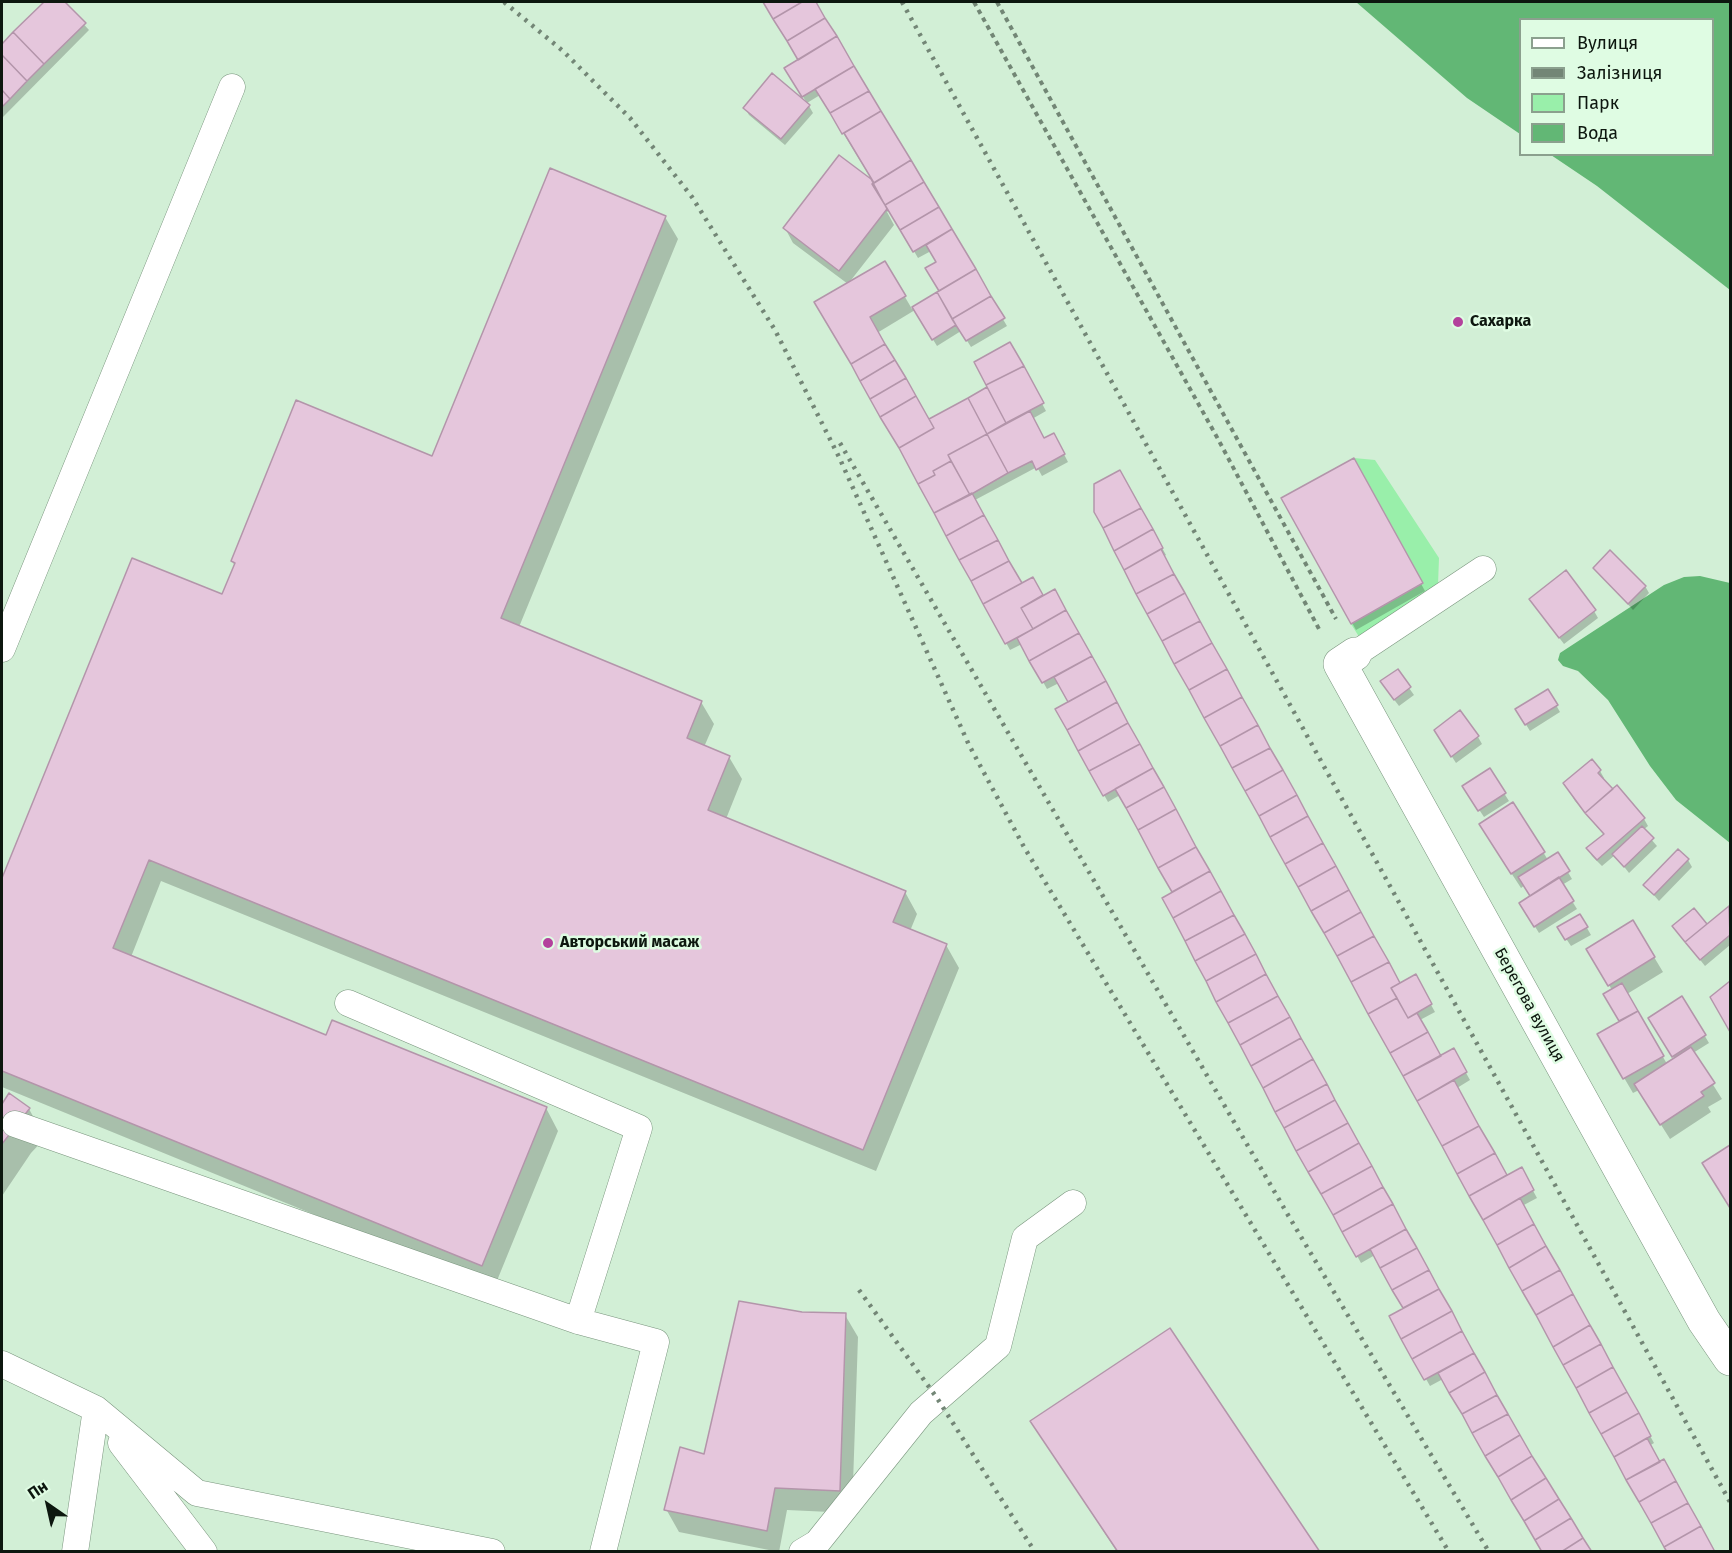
<!DOCTYPE html>
<meta charset="utf-8">
<style>
body{margin:0}
#map{position:relative;width:1732px;height:1553px;overflow:hidden;background:#d2efd6;font-family:"Fira Sans",sans-serif}
canvas{display:block}
.frame{position:absolute;inset:0;border:3px solid #0d170f;pointer-events:none}
.legend{position:absolute;left:1519px;top:18px;width:195px;height:138px;box-sizing:border-box;background:#dffce3;border:2px solid #8ba08e;margin:0;padding:8px 10px;list-style:none;font-size:18px;color:#0d170f}
.legend li{display:flex;align-items:center;gap:12px;height:30px}
.legend b{width:30px;border:2px solid #8ba08e}
.north{position:absolute;left:18px;top:1475px;width:60px;height:60px;-webkit-text-stroke:4px #dffce3;paint-order:stroke;rotate:326deg;font-size:16px;font-weight:700;line-height:24px;text-align:center;color:#0d170f}
.north::after{content:'';display:block;margin:auto;width:21px;height:27px;background:#0d170f;clip-path:polygon(50% 0,100% 100%,50% 72%,0 100%)}
</style>
<div id="map">
<canvas width="1732" height="1553"></canvas>
<div class="frame"></div>
<ul class="legend">
<li><b style="height:8px;background:#fff"></b>Вулиця</li>
<li><b style="height:8px;background:#738676"></b>Залізниця</li>
<li><b style="height:16px;background:#99efaa"></b>Парк</li>
<li><b style="height:16px;background:#62b775"></b>Вода</li>
</ul>
<div class="north">Пн</div>
</div>
<script>
const ctx = document.querySelector('canvas').getContext('2d');
ctx.lineJoin = 'round';
function paint(path, color) {
  ctx.fillStyle = color;
  ctx.fill(path, 'evenodd');
}
function poly(rows) {
  const path = new Path2D();
  for (const r of rows) {
    path.moveTo(r[0], r[1]);
    for (let i = 2; i < r.length; i += 2) path.lineTo(r[i], r[i + 1]);
  }
  return path;
}
function strokePath(path, color, width, dash) {
  ctx.strokeStyle = color;
  ctx.lineWidth = width;
  ctx.lineCap = dash ? 'butt' : 'round';
  ctx.setLineDash(dash || []);
  ctx.stroke(path);
}
function label(font, color, halo, rows, align = 'center') {
  ctx.font = font + ' "Fira Sans",sans-serif';
  ctx.lineWidth = 5;
  ctx.setLineDash([]);
  ctx.textBaseline = 'middle';
  ctx.strokeStyle = halo;
  ctx.fillStyle = color;
  for (const [text, x, y, turn = 0] of rows) {
    ctx.save();
    ctx.translate(x, y);
    ctx.rotate((+turn || 0) * Math.PI / 180);
    ctx.textAlign = isNaN(turn) ? turn : align;
    if (halo) ctx.strokeText(text, 0, 0);
    ctx.fillText(text, 0, 0);
    ctx.restore();
  }
}
const green = poly([
 [1354,458,1375,460,1439,558,1438,585,1363,643,1351,624,1422,583]
]);
const water = poly([
 [1356,2,1730,2,1730,290,1597,186,1551,155,1712,154,1712,20,1520,20,1520,134,1467,98],
 [1700,576,1730,583,1730,843,1676,800,1650,766,1608,700,1578,671,1563,666,1558,660,1560,653,1664,585,1684,577]
]);
const shadow = poly([
 [47,2,63,2,89,30,2,118,2,47],
 [764,2,814,2,1007,326,971,347,961,331,937,346,915,310,877,333,928,421,989,388,1010,344,1046,411,1032,419,1044,440,1054,435,1068,462,1042,476,1037,467,975,500,1021,585,1032,579,1043,597,1054,591,1520,1439,1443,1379,1430,1386,1391,1317,1405,1309,1375,1255,1361,1263,1164,899,1174,893,1120,795,1108,802,1057,710,1070,703,1059,683,1047,689,1022,644,1010,650,901,449,935,429,935,425,899,446,848,284,793,243,785,228,840,157,873,182,820,95,807,103,790,76,800,61],
 [890,210,918,258,931,251,938,263,941,291,912,309,885,263,848,284,894,225,887,212],
 [809,106,813,113,785,145,749,115,745,108],
 [665,217,678,239,519,627,701,702,714,724,704,747,729,757,742,779,726,819,905,892,917,914,910,931,946,945,959,968,876,1171,161,881,131,957,327,1037,546,1108,558,1131,494,1288,2,1087,2,882,133,560,222,596,235,566,232,561,433,458],
 [1353,460,1425,591,1356,630,1283,499],
 [1120,472,1166,555,1163,557,1400,985,1415,976,1435,1012,1420,1020,1440,1058,1453,1050,1470,1080,1457,1088,1506,1177,1525,1176,1537,1198,1522,1206,1654,1443,1649,1446,1659,1464,1664,1461,1714,1552,1668,1552,1125,569],
 [1595,568,1645,586,1649,593,1633,610],
 [1535,606,1594,611,1598,618,1564,644],
 [1397,671,1414,695,1399,706,1386,689],
 [1548,691,1560,712,1530,731,1517,710],
 [1435,730,1478,737,1482,744,1456,763],
 [1489,770,1509,801,1484,817,1468,793],
 [1600,771,1604,778,1602,780,1644,819,1648,826,1643,830,1657,846,1629,873,1615,855,1602,866,1592,856,1588,849,1604,835,1575,801,1565,784],
 [1513,804,1548,860,1557,854,1572,879,1562,885,1577,909,1539,933,1521,904,1532,897,1525,885,1521,888,1489,839],
 [1688,860,1692,867,1659,901,1645,885],
 [1729,908,1730,945,1705,966,1674,927,1707,926],
 [1580,916,1591,935,1571,946,1559,928],
 [1633,922,1663,972,1627,994,1667,1064,1675,1059,1650,1019,1682,998,1709,1043,1693,1053,1722,1099,1708,1107,1711,1112,1670,1139,1639,1090,1633,1093,1599,1035,1621,1022,1605,994,1612,990,1588,950],
 [1730,983,1730,1030,1711,997],
 [9,1095,29,1109,45,1138,31,1153,2,1196,2,1107],
 [1730,1147,1730,1207,1704,1164],
 [802,1314,845,1315,858,1337,852,1513,787,1510,779,1552,679,1532,666,1509],
 [1032,1422,1318,1552,1117,1552]
]);
const building = poly([
 [44,2,65,2,86,23,44,64,13,32,44,2],
 [763,2,802,2,773,19,763,2],
 [802,2,816,2,825,18,787,41,773,19,802,2],
 [825,18,837,36,798,60,787,41,825,18],
 [13,32,44,64,27,81,2,55,2,44,13,32],
 [837,36,854,66,802,97,784,68,837,36],
 [2,55,27,81,10,99,2,90,2,55],
 [854,66,869,91,830,113,815,89,854,66],
 [772,73,810,105,781,139,743,108,772,73],
 [2,90,10,99,2,107,2,90],
 [869,91,881,111,842,134,830,113,869,91],
 [881,111,911,160,874,183,844,133,881,111],
 [839,155,871,179,887,209,839,271,783,228,839,155],
 [911,160,924,182,885,205,872,184,911,160],
 [550,168,666,216,501,618,702,701,687,738,730,756,708,810,906,891,893,922,947,944,863,1150,149,860,113,948,326,1035,332,1020,547,1107,482,1266,2,1071,2,878,132,558,222,594,235,563,231,561,296,400,432,456,550,168],
 [924,182,939,207,900,230,885,205,924,182],
 [939,207,952,229,913,252,900,230,939,207],
 [952,229,976,269,939,291,925,268,936,262,926,245,952,229],
 [885,261,906,296,870,317,885,344,851,364,814,302,885,261],
 [976,269,991,296,952,319,937,292,976,269],
 [937,292,956,325,932,340,912,307,937,292],
 [991,296,1005,318,966,341,952,319,991,296],
 [1010,342,1024,366,986,385,974,362,1010,342],
 [885,344,895,360,860,381,851,364,885,344],
 [895,360,906,378,870,399,860,381,895,360],
 [1024,366,1044,403,1006,423,986,385,1024,366],
 [906,378,916,396,880,417,870,399,906,378],
 [987,387,1006,423,987,434,968,398,987,387],
 [916,396,934,428,899,448,880,417,916,396],
 [968,398,987,434,948,455,951,461,933,471,935,475,918,484,899,448,934,428,929,419,968,398],
 [1030,411,1044,438,1054,433,1065,454,1036,470,1032,461,1008,473,987,434,1030,411],
 [987,434,1008,473,970,495,948,455,987,434],
 [1354,458,1423,583,1351,624,1281,498,1354,458],
 [951,461,970,495,934,513,918,484,935,475,933,471,951,461],
 [1120,470,1141,508,1103,528,1094,512,1094,484,1120,470],
 [972,493,984,515,946,536,934,513,972,493],
 [1141,508,1153,529,1114,551,1103,528,1141,508],
 [984,515,998,540,959,560,946,536,984,515],
 [1153,529,1163,548,1124,570,1114,551,1153,529],
 [998,540,1009,561,971,581,959,560,998,540],
 [1161,549,1174,574,1136,594,1124,570,1161,549],
 [1610,550,1646,586,1628,604,1593,568,1610,550],
 [1009,561,1022,583,983,604,971,581,1009,561],
 [1566,570,1596,610,1559,638,1529,599,1566,570],
 [1174,574,1185,593,1147,614,1136,594,1174,574],
 [1033,577,1043,595,1021,608,1033,629,1005,644,983,604,1033,577],
 [1055,589,1066,610,1033,629,1021,608,1055,589],
 [1185,593,1200,621,1162,641,1147,614,1185,593],
 [1066,610,1079,633,1029,661,1017,638,1066,610],
 [1200,621,1212,643,1174,664,1162,641,1200,621],
 [1079,633,1092,656,1042,683,1029,661,1079,633],
 [1212,643,1227,669,1189,690,1174,664,1212,643],
 [1092,656,1106,681,1068,702,1054,677,1092,656],
 [1227,669,1242,697,1204,718,1189,690,1227,669],
 [1398,669,1411,687,1394,700,1380,681,1398,669],
 [1106,681,1117,702,1067,730,1055,709,1106,681],
 [1548,689,1558,705,1525,725,1515,709,1548,689],
 [1242,697,1258,725,1220,746,1204,718,1242,697],
 [1117,702,1128,723,1078,751,1067,730,1117,702],
 [1460,710,1479,736,1451,757,1434,730,1460,710],
 [1128,723,1140,744,1089,771,1078,751,1128,723],
 [1258,725,1270,748,1232,768,1220,746,1258,725],
 [1140,744,1153,768,1103,796,1089,771,1140,744],
 [1270,748,1283,770,1245,791,1232,768,1270,748],
 [1592,759,1601,770,1598,773,1613,789,1585,813,1563,783,1592,759],
 [1153,768,1164,787,1126,808,1115,789,1153,768],
 [1490,768,1506,793,1478,811,1462,786,1490,768],
 [1283,770,1297,795,1259,816,1245,791,1283,770],
 [1617,785,1645,818,1597,860,1586,848,1604,834,1585,813,1617,785],
 [1164,787,1176,809,1138,830,1126,808,1164,787],
 [1297,795,1308,816,1270,837,1259,816,1297,795],
 [1513,802,1545,852,1511,874,1479,824,1513,802],
 [1176,809,1196,847,1158,868,1138,830,1176,809],
 [1308,816,1323,843,1285,864,1270,837,1308,816],
 [1642,826,1654,838,1624,867,1612,854,1642,826],
 [1323,843,1336,866,1298,887,1285,864,1323,843],
 [1196,847,1210,871,1172,892,1158,868,1196,847],
 [1678,849,1689,859,1654,895,1643,885,1678,849],
 [1558,852,1570,871,1530,896,1518,877,1558,852],
 [1336,866,1349,890,1311,911,1298,887,1336,866],
 [1210,871,1221,891,1173,918,1162,898,1210,871],
 [1559,877,1574,901,1534,927,1519,903,1559,877],
 [1349,890,1361,912,1324,933,1311,911,1349,890],
 [1221,891,1234,915,1185,941,1173,918,1221,891],
 [1729,906,1730,935,1700,960,1685,942,1729,906],
 [1694,908,1707,924,1685,942,1672,926,1694,908],
 [1361,912,1374,936,1337,956,1324,933,1361,912],
 [1580,914,1588,927,1565,940,1557,927,1580,914],
 [1234,915,1245,934,1195,961,1185,941,1234,915],
 [1633,920,1655,957,1608,986,1586,949,1633,920],
 [1245,934,1256,954,1206,981,1195,961,1245,934],
 [1374,936,1389,962,1351,982,1337,956,1374,936],
 [1256,954,1266,974,1216,1002,1206,981,1256,954],
 [1389,962,1400,983,1391,988,1397,998,1368,1014,1351,982,1389,962],
 [1266,974,1278,996,1228,1023,1216,1002,1266,974],
 [1416,974,1432,1004,1408,1018,1391,988,1416,974],
 [1730,981,1730,1032,1710,997,1730,981],
 [1622,983,1638,1011,1619,1021,1603,994,1622,983],
 [1278,996,1290,1017,1240,1045,1228,1023,1278,996],
 [1682,996,1706,1035,1672,1057,1648,1018,1682,996],
 [1397,998,1408,1018,1417,1013,1428,1032,1390,1053,1368,1014,1397,998],
 [1638,1011,1664,1056,1623,1079,1597,1034,1638,1011],
 [1290,1017,1301,1038,1251,1066,1240,1045,1290,1017],
 [1428,1032,1441,1056,1403,1076,1390,1053,1428,1032],
 [1301,1038,1313,1059,1263,1088,1251,1066,1301,1038],
 [1691,1047,1715,1083,1701,1092,1704,1096,1660,1125,1634,1084,1691,1047],
 [1454,1048,1467,1072,1417,1101,1403,1076,1454,1048],
 [1313,1059,1327,1084,1275,1112,1263,1088,1313,1059],
 [1454,1080,1479,1126,1442,1146,1417,1101,1454,1080],
 [1327,1084,1335,1100,1284,1128,1275,1112,1327,1084],
 [9,1093,30,1108,2,1144,2,1104,9,1093],
 [1335,1100,1348,1123,1296,1151,1284,1128,1335,1100],
 [1348,1123,1359,1143,1308,1172,1296,1151,1348,1123],
 [1479,1126,1495,1153,1457,1174,1442,1146,1479,1126],
 [1359,1143,1372,1166,1321,1194,1308,1172,1359,1143],
 [1730,1145,1730,1208,1702,1163,1730,1145],
 [1495,1153,1507,1175,1469,1196,1457,1174,1495,1153],
 [1372,1166,1383,1187,1333,1215,1321,1194,1372,1166],
 [1522,1167,1534,1190,1483,1220,1469,1196,1522,1167],
 [1383,1187,1393,1204,1342,1232,1333,1215,1383,1187],
 [1520,1198,1534,1224,1497,1245,1483,1220,1520,1198],
 [1393,1204,1406,1229,1356,1257,1342,1232,1393,1204],
 [1534,1224,1546,1246,1509,1268,1497,1245,1534,1224],
 [1406,1229,1417,1248,1380,1268,1370,1249,1406,1229],
 [1546,1246,1560,1270,1522,1291,1509,1268,1546,1246],
 [1417,1248,1429,1270,1392,1290,1380,1268,1417,1248],
 [1429,1270,1439,1289,1403,1308,1392,1290,1429,1270],
 [1560,1270,1573,1294,1536,1315,1522,1291,1560,1270],
 [1439,1289,1452,1311,1401,1339,1389,1316,1439,1289],
 [1573,1294,1590,1325,1553,1347,1536,1315,1573,1294],
 [739,1301,802,1312,846,1313,840,1491,775,1488,767,1531,664,1510,680,1447,704,1454,739,1301],
 [1452,1311,1462,1331,1412,1359,1401,1339,1452,1311],
 [1590,1325,1601,1344,1563,1365,1553,1347,1590,1325],
 [1170,1328,1320,1552,1118,1552,1030,1421,1170,1328],
 [1462,1331,1474,1353,1424,1380,1412,1359,1462,1331],
 [1601,1344,1613,1367,1576,1388,1563,1365,1601,1344],
 [1474,1353,1485,1372,1449,1393,1438,1373,1474,1353],
 [1613,1367,1627,1392,1589,1413,1576,1388,1613,1367],
 [1485,1372,1497,1395,1462,1414,1449,1393,1485,1372],
 [1627,1392,1639,1413,1601,1434,1589,1413,1627,1392],
 [1497,1395,1508,1414,1472,1433,1462,1414,1497,1395],
 [1639,1413,1651,1436,1614,1457,1601,1434,1639,1413],
 [1508,1414,1520,1435,1485,1456,1472,1433,1508,1414],
 [1520,1435,1532,1456,1498,1477,1485,1456,1520,1435],
 [1647,1438,1660,1462,1626,1480,1614,1457,1647,1438],
 [1532,1456,1546,1478,1511,1500,1498,1477,1532,1456],
 [1664,1459,1676,1481,1639,1502,1626,1480,1664,1459],
 [1546,1478,1559,1499,1524,1521,1511,1500,1546,1478],
 [1676,1481,1688,1503,1651,1523,1639,1502,1676,1481],
 [1559,1499,1571,1518,1535,1540,1524,1521,1559,1499],
 [1688,1503,1701,1526,1664,1547,1651,1523,1688,1503],
 [1571,1518,1583,1538,1561,1552,1542,1552,1535,1540,1571,1518],
 [1701,1526,1714,1550,1712,1552,1667,1552,1664,1547,1701,1526],
 [1583,1538,1592,1552,1561,1552,1583,1538]
]);
const path = poly([
 [974,2,1218,439,1319,629],
 [997,2,1336,619]
]);
const service = poly([
 [2,649,232,87],
 [1355,654,1483,569],
 [348,1003,639,1128,578,1321],
 [15,1124,578,1321,656,1342,603,1552],
 [2,1364,96,1409,197,1493,492,1552],
 [121,1443,204,1552],
 [75,1552,96,1409],
 [802,1552,817,1543,921,1413,998,1346,1025,1238,1073,1203]
]);
const minor = poly([
 [1355,654,1340,664,1704,1321,1730,1359]
]);
const rail = poly([
 [504,2,563,51,630,118,692,197,775,330,839,457,969,745,1024,847,1449,1552],
 [902,2,1730,1502],
 [840,443,1288,1215,1489,1552],
 [859,1290,937,1398,1035,1552]
]);
const markers = [
 [1458,322,6,"#b3419c"],
 [548,943,6,"#b3419c"]
];
const poiNames = [
 ["Сахарка",1470,322],
 ["Авторський масаж",560,943]
];
const streetNames = [
 ["Берегова вулиця",1529,1005,61]
];
paint(green, '#99efaa');
paint(water, '#62b775');
paint(shadow, '#0003');
paint(building, '#e5c6dc');
strokePath(building, '#b395aa', 1.5);
strokePath(service, '#79947d', 27);
strokePath(minor, '#79947d', 34);
strokePath(path, '#728675', 4, [4.5, 4.5]);
strokePath(service, '#fff', 26);
strokePath(minor, '#fff', 33);
strokePath(rail, '#738676', 4.5, [3, 6]);
for (const [x, y, r, color] of markers) {
  const dot = new Path2D();
  dot.arc(x, y, r, 0, 2 * Math.PI);
  ctx.fillStyle = color;
  ctx.fill(dot);
  strokePath(dot, '#dffce3', 2);
}
label('bold 16px', '#0d170f', '#dffce3', poiNames, 'left');
label('16px', '#0d170f', '#dffce3', streetNames);
</script>
